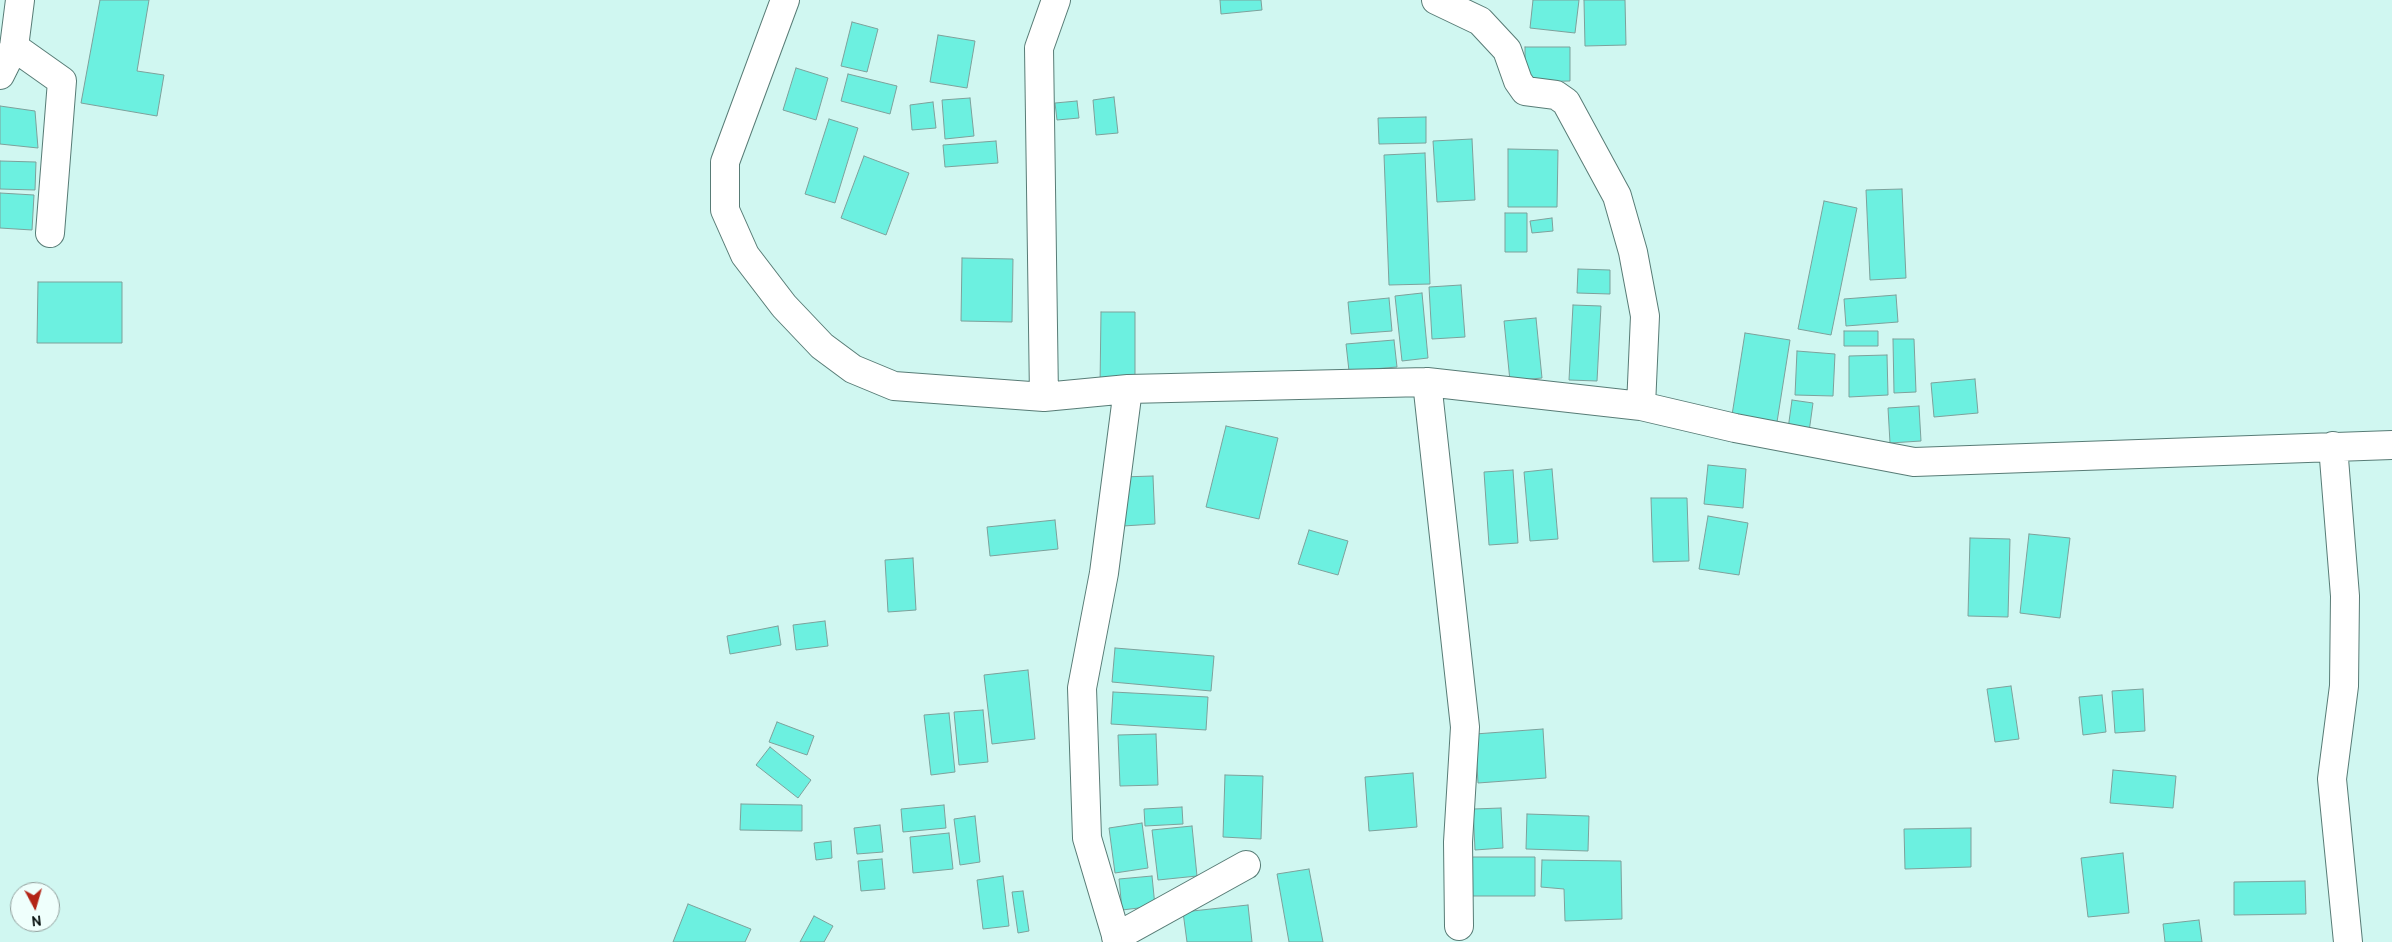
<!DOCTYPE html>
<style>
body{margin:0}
#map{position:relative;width:2392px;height:942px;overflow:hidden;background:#d0f7f1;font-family:Cabin,sans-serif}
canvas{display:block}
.north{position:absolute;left:10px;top:882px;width:50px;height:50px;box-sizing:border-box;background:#effffc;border:1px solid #919f9c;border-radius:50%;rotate:174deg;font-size:14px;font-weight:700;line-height:20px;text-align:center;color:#030e0c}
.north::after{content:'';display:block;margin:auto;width:18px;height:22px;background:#b32517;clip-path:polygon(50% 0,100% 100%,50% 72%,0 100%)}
</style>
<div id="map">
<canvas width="2392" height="942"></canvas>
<div class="north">N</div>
</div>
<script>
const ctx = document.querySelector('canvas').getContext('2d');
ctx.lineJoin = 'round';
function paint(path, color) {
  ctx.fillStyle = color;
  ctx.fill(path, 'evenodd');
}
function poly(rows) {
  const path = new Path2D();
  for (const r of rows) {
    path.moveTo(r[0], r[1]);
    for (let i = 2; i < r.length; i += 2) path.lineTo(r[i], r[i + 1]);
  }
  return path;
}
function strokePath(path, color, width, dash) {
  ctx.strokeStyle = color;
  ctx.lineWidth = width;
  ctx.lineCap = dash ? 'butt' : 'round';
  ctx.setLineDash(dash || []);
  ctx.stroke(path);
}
const building = poly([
 [100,0,149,0,137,71,164,75,157,116,81,103,100,0],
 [1220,0,1261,0,1262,10,1221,14,1220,0],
 [1533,0,1579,0,1575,33,1530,28,1533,0],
 [1584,0,1625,0,1626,45,1585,46,1584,0],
 [852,22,878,29,867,72,841,66,852,22],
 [938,35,975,41,967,88,930,82,938,35],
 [1525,47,1570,47,1570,81,1525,82,1525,47],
 [796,68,828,78,816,120,783,110,796,68],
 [848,74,897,86,890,114,841,101,848,74],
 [1114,97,1118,133,1096,135,1093,100,1114,97],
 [970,98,974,136,945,139,942,100,970,98],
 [1077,101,1079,118,1057,120,1055,103,1077,101],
 [933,102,936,128,912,130,910,105,933,102],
 [0,106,35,111,38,148,0,144,0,106],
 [1426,117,1426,143,1379,144,1378,118,1426,117],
 [829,119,858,128,835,203,805,194,829,119],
 [1472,139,1475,200,1437,202,1433,141,1472,139],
 [996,141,998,163,945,167,943,145,996,141],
 [1508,149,1558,150,1557,207,1508,207,1508,149],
 [1425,153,1430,284,1389,285,1384,155,1425,153],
 [864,156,909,173,886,235,841,218,864,156],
 [0,161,36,162,35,190,0,189,0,161],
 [1902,189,1906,278,1870,280,1866,190,1902,189],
 [0,193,34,195,32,230,0,228,0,193],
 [1824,201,1857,208,1831,335,1798,329,1824,201],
 [1505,213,1527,213,1527,252,1505,252,1505,213],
 [1552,218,1553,231,1532,233,1530,221,1552,218],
 [962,258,1013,259,1012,322,961,321,962,258],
 [1578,269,1610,270,1610,294,1577,293,1578,269],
 [38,282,122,282,122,343,37,343,38,282],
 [1461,285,1465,337,1432,339,1429,287,1461,285],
 [1422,293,1428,358,1402,361,1395,296,1422,293],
 [1896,295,1898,322,1846,326,1844,299,1896,295],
 [1389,298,1392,331,1351,334,1348,302,1389,298],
 [1573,305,1601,306,1597,381,1569,380,1573,305],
 [1101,312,1135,312,1135,386,1100,386,1101,312],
 [1536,318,1542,378,1510,381,1504,321,1536,318],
 [1844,331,1878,331,1878,346,1844,346,1844,331],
 [1745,333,1790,340,1777,422,1732,415,1745,333],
 [1893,339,1914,339,1916,392,1894,393,1893,339],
 [1394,340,1397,367,1349,371,1346,344,1394,340],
 [1797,351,1835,354,1833,396,1795,395,1797,351],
 [1887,355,1888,395,1849,397,1849,356,1887,355],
 [1975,379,1978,413,1934,417,1931,383,1975,379],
 [1792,400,1813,403,1809,432,1788,429,1792,400],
 [1919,406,1921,441,1890,443,1888,408,1919,406],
 [1226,426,1278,438,1259,519,1206,507,1226,426],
 [1708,465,1746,469,1743,508,1704,504,1708,465],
 [1552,469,1558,539,1530,541,1524,472,1552,469],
 [1513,470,1518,543,1489,545,1484,472,1513,470],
 [1153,476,1155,524,1123,526,1121,477,1153,476],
 [1651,498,1687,498,1689,561,1653,562,1651,498],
 [1708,516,1748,523,1739,575,1699,569,1708,516],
 [1055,520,1058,549,990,556,987,527,1055,520],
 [1309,530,1348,541,1338,575,1298,564,1309,530],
 [2029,534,2070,538,2060,618,2020,613,2029,534],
 [1970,538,2010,539,2008,617,1968,616,1970,538],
 [913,558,916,610,888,612,885,560,913,558],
 [825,621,828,646,796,650,793,625,825,621],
 [778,626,781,645,730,654,727,636,778,626],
 [1115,648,1214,656,1211,691,1112,682,1115,648],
 [1028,670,1035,739,992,744,984,675,1028,670],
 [2011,686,2019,739,1995,742,1987,689,2011,686],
 [2143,689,2145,731,2115,733,2112,691,2143,689],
 [1113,692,1208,697,1206,730,1111,724,1113,692],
 [2102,695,2106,732,2083,735,2079,697,2102,695],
 [983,710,988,762,959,765,954,712,983,710],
 [949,713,955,772,931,775,924,715,949,713],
 [777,722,814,736,807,755,769,742,777,722],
 [1543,729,1546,778,1478,783,1475,734,1543,729],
 [1156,734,1158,785,1120,786,1118,735,1156,734],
 [770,747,811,780,798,798,756,765,770,747],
 [2113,770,2176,776,2173,808,2110,803,2113,770],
 [1413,773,1417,827,1369,831,1365,777,1413,773],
 [1225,775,1263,776,1261,839,1223,837,1225,775],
 [741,804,802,805,802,831,740,830,741,804],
 [944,805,946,828,903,832,901,809,944,805],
 [1182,807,1183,824,1145,826,1144,809,1182,807],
 [1501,808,1503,848,1475,850,1473,809,1501,808],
 [1527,814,1589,816,1588,851,1526,849,1527,814],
 [975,816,980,862,960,865,954,819,975,816],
 [1142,823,1148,868,1115,873,1109,828,1142,823],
 [880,825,883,852,857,854,854,828,880,825],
 [1192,826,1197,876,1158,880,1152,830,1192,826],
 [1971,828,1971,867,1905,869,1904,829,1971,828],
 [949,833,953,869,913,873,910,837,949,833],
 [831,841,832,858,816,860,814,843,831,841],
 [2123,853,2129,913,2088,917,2081,858,2123,853],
 [1466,857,1535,857,1535,896,1466,896,1466,857],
 [882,859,885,889,861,891,858,861,882,859],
 [1542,860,1621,861,1622,919,1565,921,1564,889,1541,887,1542,860],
 [1309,869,1323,942,1289,942,1277,874,1309,869],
 [1003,876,1009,926,983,929,977,880,1003,876],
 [1152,876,1155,906,1122,910,1119,879,1152,876],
 [2305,881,2306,914,2234,915,2234,882,2305,881],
 [1023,891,1029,931,1018,933,1012,892,1023,891],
 [688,904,751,929,745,942,673,942,688,904],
 [1248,905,1252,942,1187,942,1183,912,1248,905],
 [814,916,833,926,824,942,800,942,814,916],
 [2199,920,2202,942,2165,942,2163,924,2199,920]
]);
const minor = poly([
 [785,0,725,162,725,210,745,255,784,306,822,346,853,369,894,386,1044,397,1128,389,1427,382,1641,406,1735,428,1914,462,2392,445],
 [1436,0,1480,21,1507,50,1518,81,1525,91,1556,95,1566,102,1617,196,1633,252,1645,316,1641,406],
 [14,47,62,81,50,233],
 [0,75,14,47,20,0],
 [1427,382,1465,727,1458,842,1459,926],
 [1044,397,1039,48,1056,0],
 [2333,446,2345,596,2344,686,2332,779,2348,942],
 [1116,937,1246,865],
 [1118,942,1087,838,1082,688,1104,573,1128,389]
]);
paint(building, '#6cf0e0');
strokePath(building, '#7da19b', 1);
strokePath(minor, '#587c76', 30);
strokePath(minor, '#fff', 28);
</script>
